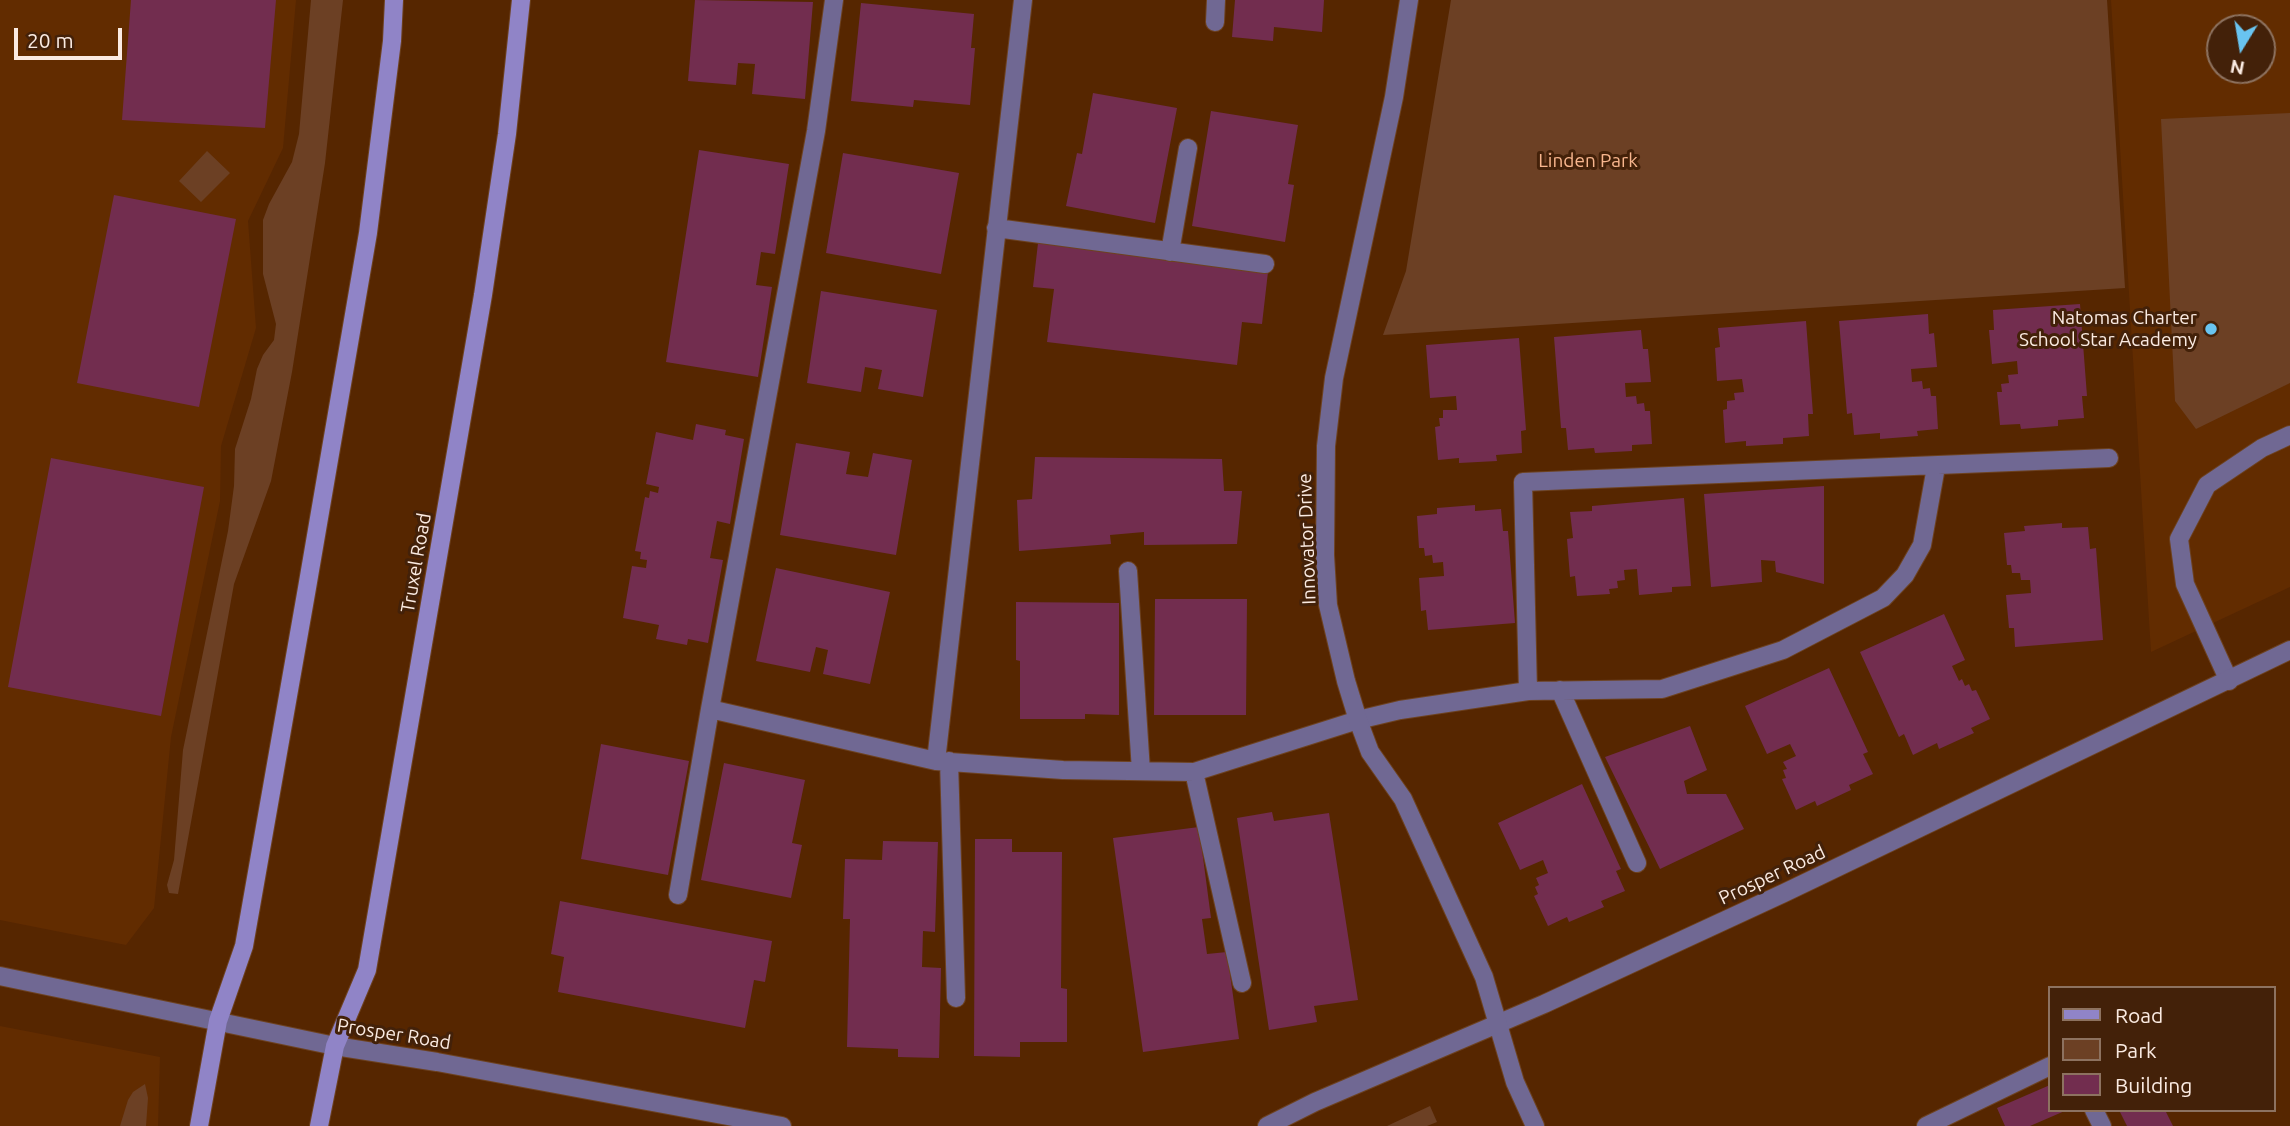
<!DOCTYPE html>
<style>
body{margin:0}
#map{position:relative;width:2290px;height:1126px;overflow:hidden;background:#562600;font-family:Ubuntu,sans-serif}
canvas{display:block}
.legend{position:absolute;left:2048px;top:986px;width:228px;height:126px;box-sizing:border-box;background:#432109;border:2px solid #8d7260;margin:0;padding:9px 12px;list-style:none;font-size:21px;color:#fbebe2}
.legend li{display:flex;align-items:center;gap:14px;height:35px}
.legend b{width:35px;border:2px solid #8d7260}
.north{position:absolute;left:2206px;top:14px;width:70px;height:70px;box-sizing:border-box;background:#432109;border:2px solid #8d7260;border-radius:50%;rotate:191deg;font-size:19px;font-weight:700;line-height:28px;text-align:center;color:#fbebe2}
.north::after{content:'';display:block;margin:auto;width:24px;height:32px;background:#69c4f0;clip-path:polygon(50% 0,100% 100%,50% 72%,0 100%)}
.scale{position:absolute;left:14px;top:28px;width:108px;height:32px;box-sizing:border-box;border:4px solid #fbebe2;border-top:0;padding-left:9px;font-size:21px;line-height:24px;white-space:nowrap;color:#fbebe2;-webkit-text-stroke:5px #432109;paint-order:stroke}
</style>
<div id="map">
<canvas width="2290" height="1126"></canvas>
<ul class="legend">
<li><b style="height:9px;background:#9084c7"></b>Road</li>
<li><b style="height:19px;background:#6c4024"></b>Park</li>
<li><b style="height:19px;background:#722d4f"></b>Building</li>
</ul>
<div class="north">N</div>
<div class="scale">20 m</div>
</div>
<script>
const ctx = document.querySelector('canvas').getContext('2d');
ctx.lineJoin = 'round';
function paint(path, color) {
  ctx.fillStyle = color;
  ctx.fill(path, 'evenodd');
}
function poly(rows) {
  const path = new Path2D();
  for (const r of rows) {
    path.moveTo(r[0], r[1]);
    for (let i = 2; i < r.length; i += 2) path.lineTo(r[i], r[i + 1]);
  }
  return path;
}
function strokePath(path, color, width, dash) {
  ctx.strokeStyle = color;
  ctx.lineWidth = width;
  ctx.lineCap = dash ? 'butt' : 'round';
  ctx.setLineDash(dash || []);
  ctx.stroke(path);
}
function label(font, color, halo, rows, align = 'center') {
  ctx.font = font + ' Ubuntu,sans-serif';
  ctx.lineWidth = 6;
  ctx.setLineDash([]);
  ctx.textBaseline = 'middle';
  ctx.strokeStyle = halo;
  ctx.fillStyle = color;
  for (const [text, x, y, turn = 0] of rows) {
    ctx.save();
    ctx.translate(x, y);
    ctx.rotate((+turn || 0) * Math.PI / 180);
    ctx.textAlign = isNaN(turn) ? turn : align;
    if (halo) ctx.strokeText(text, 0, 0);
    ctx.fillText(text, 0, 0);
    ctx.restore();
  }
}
const built = poly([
 [0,0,296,0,283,148,248,221,256,328,221,446,220,501,171,737,154,908,126,945,0,920],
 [2111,0,2290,0,2290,587,2151,652],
 [2220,28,2262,28,2262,70,2220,70],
 [0,1026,160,1057,158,1126,0,1126]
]);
const green = poly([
 [311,0,343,0,325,163,292,372,271,481,234,584,178,894,169,893,167,885,174,860,183,750,228,531,234,486,235,449,251,399,257,369,263,355,274,340,276,324,263,274,263,220,269,204,292,162,299,134],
 [1451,0,2107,0,2125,288,1383,335,1406,271],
 [2290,113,2290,383,2196,429,2175,401,2161,119],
 [207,151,230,173,201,202,179,181],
 [145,1084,148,1098,146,1126,120,1126,128,1100,133,1092],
 [1430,1106,1437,1122,1427,1126,1387,1126]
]);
const building = poly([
 [131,0,276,0,265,128,122,120],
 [695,0,813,2,805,99,752,94,755,64,738,63,736,85,688,81],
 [1235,0,1324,0,1322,32,1274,27,1273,41,1232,37],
 [861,3,974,14,971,48,975,48,970,105,914,100,913,107,851,101],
 [1093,93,1177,108,1155,223,1066,206,1077,153,1082,154],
 [1211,111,1298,125,1288,184,1294,185,1285,242,1192,226],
 [699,150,789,164,775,254,761,252,756,285,772,287,758,377,666,362],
 [843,153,959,173,941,274,826,253],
 [114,195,236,219,199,407,77,383],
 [1038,243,1268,272,1262,324,1242,322,1237,365,1047,342,1054,289,1033,287],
 [821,291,937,310,923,397,878,389,882,370,865,367,861,392,807,383],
 [2080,304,2087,396,2082,396,2084,418,2058,420,2058,426,2021,429,2020,424,2000,425,1997,392,2002,392,2001,384,2009,383,2008,375,2018,374,2017,361,1992,364,1989,330,1994,330,1993,310],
 [1928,314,1929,334,1934,333,1937,367,1911,369,1912,382,1922,381,1923,389,1930,388,1931,396,1936,396,1938,429,1917,431,1918,436,1880,439,1880,433,1854,435,1852,413,1847,414,1839,321],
 [1806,321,1813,414,1808,414,1809,436,1783,438,1783,444,1746,446,1746,441,1725,443,1723,410,1727,409,1727,401,1735,400,1734,393,1744,392,1742,379,1717,381,1715,348,1720,347,1718,328],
 [1641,330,1643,349,1648,349,1651,382,1625,383,1626,397,1636,396,1637,404,1644,403,1645,411,1650,411,1652,444,1632,445,1632,451,1595,453,1594,448,1568,450,1566,428,1561,428,1554,337],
 [1519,338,1526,430,1521,431,1522,453,1496,455,1497,461,1459,463,1459,458,1438,460,1435,427,1440,426,1439,418,1443,418,1443,410,1457,410,1456,396,1430,398,1426,345],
 [696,424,726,430,725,435,744,439,730,524,717,521,710,558,723,560,708,643,688,639,687,645,656,639,659,625,623,618,632,566,646,568,647,560,640,559,641,552,635,551,645,497,649,498,650,491,658,493,659,487,646,484,656,432,693,440],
 [796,443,850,452,846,474,868,477,873,453,912,460,896,555,780,535],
 [1035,457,1222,459,1224,491,1242,491,1237,544,1144,545,1144,532,1110,535,1111,544,1019,551,1017,500,1032,499],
 [51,458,204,487,161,716,8,687],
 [1824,486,1824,584,1776,572,1775,561,1761,560,1762,582,1711,587,1704,494],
 [1684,498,1691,586,1672,587,1672,592,1639,595,1637,569,1624,570,1625,580,1617,581,1618,588,1609,589,1610,594,1577,596,1575,576,1570,577,1567,539,1573,538,1570,512,1592,511,1592,506],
 [1475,505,1475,511,1501,509,1503,531,1508,531,1515,623,1428,630,1426,610,1421,611,1419,578,1444,576,1443,562,1433,563,1432,555,1425,556,1424,548,1419,548,1417,516,1437,514,1437,508],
 [2062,523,2062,528,2088,527,2090,549,2096,548,2103,640,2015,647,2014,628,2009,628,2006,595,2031,593,2030,580,2021,580,2020,573,2012,573,2011,565,2007,565,2004,533,2025,531,2024,526],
 [776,568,890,592,870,684,823,674,828,650,816,647,810,672,756,661],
 [1155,599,1247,599,1246,715,1154,715],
 [1016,602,1119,603,1119,715,1085,714,1085,719,1020,719,1020,661,1016,660],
 [1944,614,1965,660,1952,666,1959,681,1962,679,1965,686,1969,684,1972,691,1976,690,1990,719,1971,728,1974,733,1939,749,1937,743,1913,755,1904,734,1899,737,1860,652],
 [1829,668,1868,752,1863,754,1873,774,1849,785,1851,790,1817,806,1815,801,1796,810,1782,779,1786,778,1783,770,1787,769,1783,762,1796,756,1790,744,1767,754,1745,706],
 [1690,726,1707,770,1684,781,1687,794,1726,794,1744,829,1660,869,1605,757],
 [601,744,689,761,668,875,581,859],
 [724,763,805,780,792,843,802,845,791,898,701,880],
 [1582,784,1621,869,1616,871,1625,891,1601,901,1604,907,1569,922,1567,917,1548,926,1534,896,1538,894,1535,887,1539,885,1536,878,1548,873,1543,860,1520,870,1498,823],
 [1272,812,1274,821,1329,813,1358,1000,1314,1006,1317,1022,1269,1030,1237,818],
 [1199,827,1211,918,1202,919,1207,954,1227,952,1239,1039,1143,1052,1113,838],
 [975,839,1012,839,1012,852,1062,852,1061,988,1067,989,1067,1042,1020,1042,1020,1057,974,1056],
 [883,841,938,842,935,932,923,931,922,967,941,968,939,1058,898,1057,898,1049,847,1047,850,919,843,919,845,859,882,860],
 [560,901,772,941,765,982,754,980,745,1028,558,992,564,957,551,954],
 [2050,1085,2050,1110,2067,1110,2030,1126,2005,1126,1997,1108],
 [2119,1110,2165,1110,2173,1126,2127,1126]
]);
const service = poly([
 [1215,22,1216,0],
 [996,228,1265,264],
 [1170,252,1188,148],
 [1128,571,1141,771],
 [2229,681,2185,584,2179,539,2207,485,2262,448,2290,435],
 [1560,690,1637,863],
 [1528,691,1662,689,1783,650,1883,598,1905,575,1922,545,1936,467],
 [710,709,936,761,1063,770,1194,772,1358,720,1400,710,1528,691,1523,482,2109,458],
 [936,761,1023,0],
 [949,761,956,998],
 [1194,772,1242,983],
 [678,895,710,709,816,131,834,0],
 [2094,1110,2102,1126],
 [1926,1126,2050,1066]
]);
const minor = poly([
 [0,976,335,1046,437,1062,782,1126],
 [1267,1126,1315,1102,1544,1004,1784,893,2290,650]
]);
const tertiary = poly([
 [1409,0,1394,97,1334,378,1326,446,1325,555,1328,605,1346,681,1358,720,1370,752,1403,799,1484,977,1515,1082,1535,1126]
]);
const secondary = poly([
 [199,1126,218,1021,244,946,307,588,368,233,392,41,394,0],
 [319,1126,335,1046,367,970,483,295,507,134,521,0]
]);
const markers = [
 [2211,329,7,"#69c4f0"]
];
const parkNames = [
 ["Linden Park",1588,161]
];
const poiNames = [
 ["Natomas Charter",2197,318],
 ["School Star Academy",2197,340]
];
const streetNames = [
 ["Innovator Drive",1307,539,-92],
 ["Truxel Road",416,563,-80],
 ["Prosper Road",1772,875,-25],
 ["Prosper Road",394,1034,9]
];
paint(built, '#622c00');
paint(green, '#6c4024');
paint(building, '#722d4f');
strokePath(service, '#6d4220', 20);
strokePath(minor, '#6d4220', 20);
strokePath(tertiary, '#6d4220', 20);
strokePath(secondary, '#6d4220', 20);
strokePath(service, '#706893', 18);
strokePath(minor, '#706893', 18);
strokePath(tertiary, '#706893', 18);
strokePath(secondary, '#9084c7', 18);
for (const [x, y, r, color] of markers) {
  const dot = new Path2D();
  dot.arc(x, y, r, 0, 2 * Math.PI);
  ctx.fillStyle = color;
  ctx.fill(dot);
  strokePath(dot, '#432109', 2.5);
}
label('19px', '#f8b68e', '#432109', parkNames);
label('19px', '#fbebe2', '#432109', poiNames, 'right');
label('19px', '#fbebe2', '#432109', streetNames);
</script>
